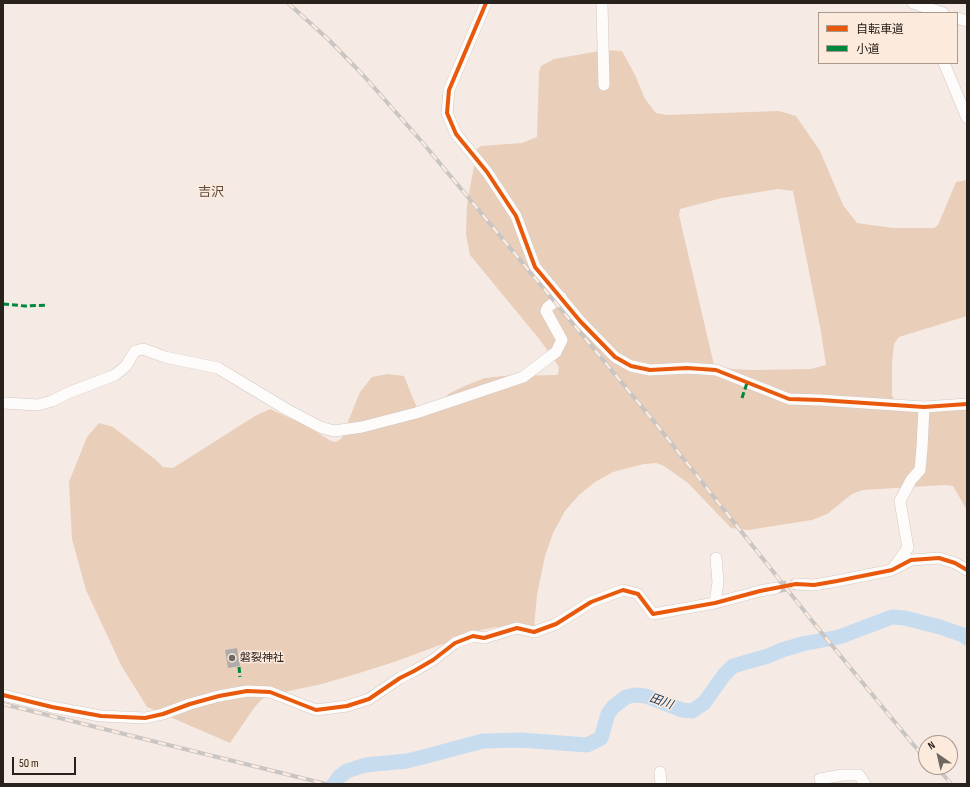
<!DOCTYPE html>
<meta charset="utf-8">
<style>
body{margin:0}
#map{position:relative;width:970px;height:787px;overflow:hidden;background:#f5ebe4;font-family:"Sofia Sans Condensed","Noto Sans JP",sans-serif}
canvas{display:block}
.frame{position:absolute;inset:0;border:4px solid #29211b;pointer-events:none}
.legend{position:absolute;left:818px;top:12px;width:140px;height:52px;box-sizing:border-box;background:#fceadd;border:1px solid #a89a8f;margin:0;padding:5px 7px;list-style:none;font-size:12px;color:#29211b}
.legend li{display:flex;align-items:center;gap:8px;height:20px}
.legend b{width:20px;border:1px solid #a89a8f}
.north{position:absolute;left:918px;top:735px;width:40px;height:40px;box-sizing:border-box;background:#fceadd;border:1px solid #a89a8f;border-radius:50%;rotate:326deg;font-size:11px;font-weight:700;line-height:16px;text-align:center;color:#29211b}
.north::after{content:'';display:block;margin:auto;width:14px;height:18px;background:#706861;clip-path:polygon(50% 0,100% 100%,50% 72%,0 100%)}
.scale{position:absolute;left:12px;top:757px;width:64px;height:18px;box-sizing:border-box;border:2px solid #29211b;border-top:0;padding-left:5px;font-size:12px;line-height:14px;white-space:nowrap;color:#29211b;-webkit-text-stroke:3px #fceadd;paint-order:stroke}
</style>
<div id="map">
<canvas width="970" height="787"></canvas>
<div class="frame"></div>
<ul class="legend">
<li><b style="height:5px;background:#e8590c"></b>自転車道</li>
<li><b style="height:5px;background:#00873e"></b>小道</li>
</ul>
<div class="north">N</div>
<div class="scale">50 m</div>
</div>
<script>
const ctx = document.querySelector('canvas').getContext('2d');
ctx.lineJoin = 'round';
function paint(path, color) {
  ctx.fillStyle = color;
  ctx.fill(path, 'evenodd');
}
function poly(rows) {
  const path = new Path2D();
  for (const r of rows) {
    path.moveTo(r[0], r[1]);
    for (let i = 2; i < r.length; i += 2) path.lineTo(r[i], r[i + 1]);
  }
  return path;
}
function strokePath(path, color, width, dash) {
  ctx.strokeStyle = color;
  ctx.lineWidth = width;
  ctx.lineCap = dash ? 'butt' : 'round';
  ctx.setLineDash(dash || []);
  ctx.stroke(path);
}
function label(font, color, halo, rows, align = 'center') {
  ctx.font = font + ' "Sofia Sans Condensed","Noto Sans JP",sans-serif';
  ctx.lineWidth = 3;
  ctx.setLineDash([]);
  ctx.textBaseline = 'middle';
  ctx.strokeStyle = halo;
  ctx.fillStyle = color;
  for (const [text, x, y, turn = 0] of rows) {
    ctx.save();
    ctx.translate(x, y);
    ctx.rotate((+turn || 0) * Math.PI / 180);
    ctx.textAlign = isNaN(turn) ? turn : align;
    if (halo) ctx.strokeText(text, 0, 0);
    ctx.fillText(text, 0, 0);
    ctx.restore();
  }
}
const green = poly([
 [605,50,622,51,635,75,645,99,656,113,667,115,779,111,796,116,820,151,843,205,857,223,893,228,934,228,938,225,956,182,967,180,967,316,899,337,894,344,892,364,892,396,897,402,967,404,967,510,953,486,944,485,863,490,852,494,827,514,812,520,748,530,731,528,688,483,664,466,656,463,644,464,613,472,595,482,579,495,565,511,553,533,545,556,537,595,534,627,507,629,496,627,481,630,394,662,356,674,322,684,275,694,262,699,254,708,230,743,147,707,121,665,86,590,72,539,69,482,87,437,99,423,113,427,156,460,163,467,173,468,255,416,270,409,307,426,331,441,336,442,341,439,360,392,372,377,388,374,404,376,419,413,423,414,450,393,467,385,485,378,503,376,558,375,559,367,540,340,470,255,466,234,467,205,477,149,481,146,522,143,537,137,539,72,541,66,554,59],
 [778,189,793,191,821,332,826,365,811,369,753,370,732,369,714,365,679,215,680,209,722,198]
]);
const river = poly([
 [334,784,339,777,347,771,365,765,407,761,423,757,483,741,520,740,587,745,601,738,608,714,613,707,626,697,635,695,646,696,682,710,692,711,704,703,724,675,733,666,768,656,782,650,802,644,839,637,892,617,905,618,940,627,963,635,967,638]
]);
const building = poly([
 [237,648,240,666,228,668,225,650]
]);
const minorTunnel = poly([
 [776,588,796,584]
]);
const path = poly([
 [240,677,240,682]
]);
const minor = poly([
 [486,3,449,90,447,113,456,134,487,172,516,216,535,267,580,321,615,357,631,366,650,370,687,368,716,370,789,399,820,400,924,407,967,404],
 [602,3,604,85],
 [913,3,943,13],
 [957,18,967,21],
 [944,63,967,118],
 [3,403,38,405,52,401,68,393,115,375,126,366,135,351,143,349,165,357,218,368,286,409,320,427,334,431,362,427,416,413,523,377,556,352,562,340,546,311,548,307,561,297],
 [894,567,908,548,900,501,911,480,920,470,922,448,924,407],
 [796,584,814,585,837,581,892,570,911,560,939,558,955,563,967,570],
 [715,603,718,582,716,558],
 [3,695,52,707,101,716,145,718,163,714,190,704,219,696,247,691,270,692,316,710,347,706,369,699,400,678,414,671,433,660,455,643,473,636,484,638,517,628,534,632,556,624,591,602,623,590,638,594,653,614,715,603,760,591,776,588],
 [660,772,661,784],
 [820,779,843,775,859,775,865,784]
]);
const rail = poly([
 [288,3,329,40,363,75,423,143,652,419,821,632,926,760],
 [3,704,326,784],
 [937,767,951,784]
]);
const quiet = poly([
 [3,304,25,306,48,305],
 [742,398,747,383],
 [239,667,240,677]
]);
const cycleway = poly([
 [486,3,449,90,447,113,456,134,487,172,516,216,535,267,580,321,615,357,631,366,650,370,687,368,716,370,789,399,820,400,924,407,967,404],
 [3,695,52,707,101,716,145,718,163,714,190,704,219,696,247,691,270,692,316,710,347,706,369,699,400,678,414,671,433,660,455,643,473,636,484,638,517,628,534,632,556,624,591,602,623,590,638,594,653,614,715,603,760,591,796,584,814,585,837,581,892,570,911,560,939,558,955,563,967,570]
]);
const markers = [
 [232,658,4,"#706861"]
];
const poiNames = [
 ["磐裂神社",240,658]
];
const waterNames = [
 ["田川",661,702,20]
];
const quarterNames = [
 ["吉沢",211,193]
];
paint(green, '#e9ceba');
strokePath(river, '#c8dcef', 15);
paint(building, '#b0acac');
strokePath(minorTunnel, '#ccc3bc', 11, [11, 5.5]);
strokePath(minor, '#d1c8c2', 12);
strokePath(path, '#dcd8d6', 1.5, [3, 2]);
strokePath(minor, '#fefcfb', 11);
strokePath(rail, '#c8c5c3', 4);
strokePath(rail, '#fceadd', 2.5, [8]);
strokePath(quiet, '#00873e', 3, [6, 3]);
strokePath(cycleway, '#e8590c', 4);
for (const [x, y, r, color] of markers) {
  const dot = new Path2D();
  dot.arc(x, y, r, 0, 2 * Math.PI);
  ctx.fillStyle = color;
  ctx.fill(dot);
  strokePath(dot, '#fceadd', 1.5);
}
label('11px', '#29211b', '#fceadd', poiNames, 'left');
label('italic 12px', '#133a5c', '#fceadd', waterNames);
label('13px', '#5d4c3e', '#fceadd', quarterNames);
</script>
